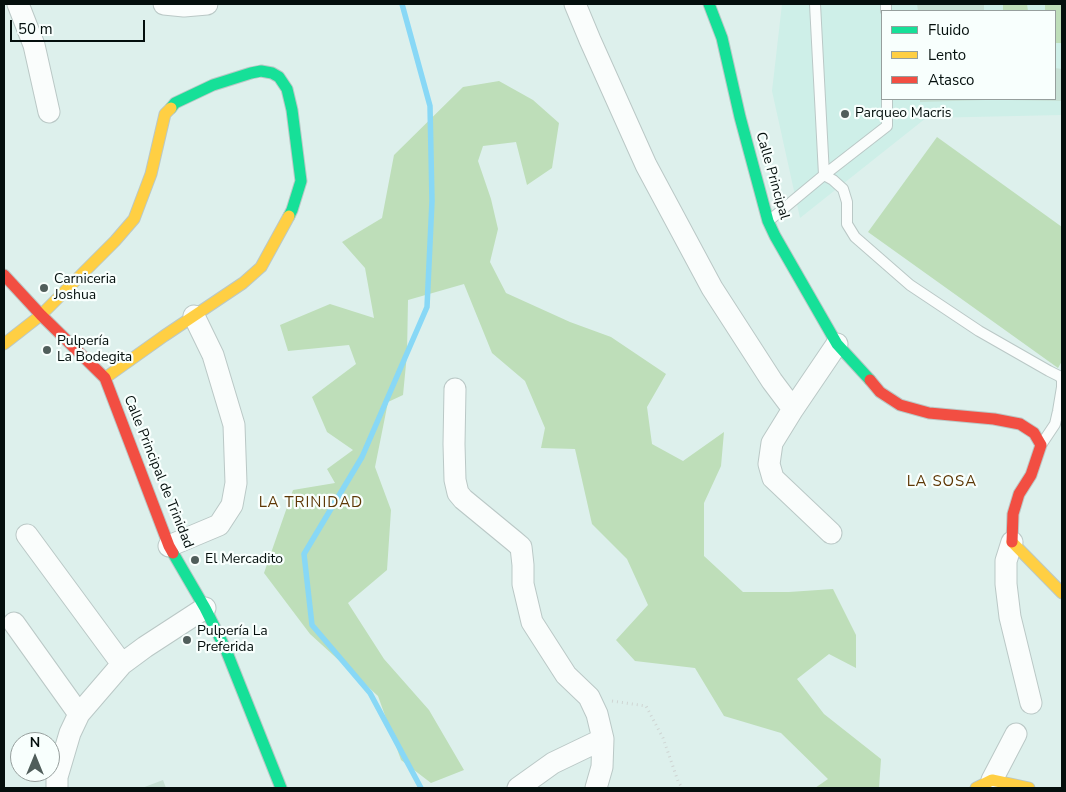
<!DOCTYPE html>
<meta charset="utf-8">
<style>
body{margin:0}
#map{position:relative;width:1066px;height:792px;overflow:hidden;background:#ddf0ec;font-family:"Nunito Sans",sans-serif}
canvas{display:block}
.frame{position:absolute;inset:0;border:5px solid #040f0d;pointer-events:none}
.legend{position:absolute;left:881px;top:10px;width:175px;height:90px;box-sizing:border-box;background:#f8fffd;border:1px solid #969f9d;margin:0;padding:6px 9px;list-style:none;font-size:15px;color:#040f0d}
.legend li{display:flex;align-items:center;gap:10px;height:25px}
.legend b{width:25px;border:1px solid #969f9d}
.north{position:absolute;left:10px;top:732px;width:50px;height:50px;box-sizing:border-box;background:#f8fffd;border:1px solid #969f9d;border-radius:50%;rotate:0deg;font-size:14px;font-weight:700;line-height:20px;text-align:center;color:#040f0d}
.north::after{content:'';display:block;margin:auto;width:18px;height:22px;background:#505e5b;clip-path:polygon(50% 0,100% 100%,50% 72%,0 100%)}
.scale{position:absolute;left:10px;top:20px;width:135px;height:22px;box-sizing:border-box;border:2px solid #040f0d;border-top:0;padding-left:6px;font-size:15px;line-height:18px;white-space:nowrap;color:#040f0d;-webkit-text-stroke:4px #f8fffd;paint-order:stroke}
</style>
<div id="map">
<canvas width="1066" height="792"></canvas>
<div class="frame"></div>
<ul class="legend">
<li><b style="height:6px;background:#16e098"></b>Fluido</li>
<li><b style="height:6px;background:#ffcf43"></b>Lento</li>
<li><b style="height:6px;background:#f24e42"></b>Atasco</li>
</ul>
<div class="north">N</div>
<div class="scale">50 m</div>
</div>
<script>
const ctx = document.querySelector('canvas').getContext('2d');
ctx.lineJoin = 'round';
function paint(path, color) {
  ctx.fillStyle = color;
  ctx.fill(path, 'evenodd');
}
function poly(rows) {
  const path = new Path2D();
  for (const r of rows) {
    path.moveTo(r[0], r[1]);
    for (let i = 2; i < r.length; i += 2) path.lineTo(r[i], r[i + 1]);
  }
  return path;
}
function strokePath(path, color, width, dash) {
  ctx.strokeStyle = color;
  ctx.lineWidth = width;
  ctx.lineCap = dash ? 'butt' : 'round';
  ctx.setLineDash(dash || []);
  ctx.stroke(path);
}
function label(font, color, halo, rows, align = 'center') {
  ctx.font = font + ' "Nunito Sans",sans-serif';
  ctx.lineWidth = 4.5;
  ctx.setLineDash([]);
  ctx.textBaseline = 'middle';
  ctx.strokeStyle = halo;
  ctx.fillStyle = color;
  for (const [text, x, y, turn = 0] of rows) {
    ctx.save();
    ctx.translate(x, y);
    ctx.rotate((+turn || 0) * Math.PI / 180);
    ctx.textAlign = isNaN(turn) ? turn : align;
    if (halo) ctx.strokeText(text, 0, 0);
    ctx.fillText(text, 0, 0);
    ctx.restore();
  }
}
const built = poly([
 [782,4,1062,4,1062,115,926,118,800,218,772,91],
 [882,11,1055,11,1055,99,882,99]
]);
const green = poly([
 [1003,4,1027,4,1028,11,1003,11],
 [1045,4,1062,4,1062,43,1055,43,1055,11,1045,11],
 [499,81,533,100,559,123,552,168,527,185,516,142,483,146,478,161,491,199,498,229,490,262,506,293,570,322,611,337,666,374,647,407,652,444,683,461,724,432,721,466,704,503,704,556,743,592,789,592,833,589,856,635,856,668,829,654,797,679,824,714,881,759,879,788,815,788,828,779,781,733,724,716,695,668,635,661,616,640,648,605,627,559,592,524,575,449,541,448,545,428,525,381,492,353,464,284,408,300,407,354,403,395,388,402,375,467,391,510,387,570,348,603,384,659,429,710,464,770,431,783,401,760,378,696,310,634,264,573,293,490,335,483,327,469,353,450,327,432,312,397,356,364,349,345,288,351,280,325,330,304,374,318,365,268,342,242,382,218,394,155,463,87],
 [937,137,1062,227,1062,361,1058,368,868,232]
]);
const stream = poly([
 [402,4,430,106,432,201,427,307,362,457,304,554,312,625,370,693,421,788]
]);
const building = poly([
 [917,4,984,4,984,11,918,11],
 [1055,68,1062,69,1062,101,1008,100,1008,99,1055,99],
 [920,99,986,99,986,100,920,102],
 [163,780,166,788,142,788]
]);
const path = poly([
 [612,701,646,706,663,738,678,781,682,788]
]);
const lane = poly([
 [815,4,824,175,833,180,843,189,847,202,847,224,855,237,910,285,979,331,1049,371,1059,376,1062,379,1062,387,1058,411,1055,424,1043,442],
 [886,4,886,11],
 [771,219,824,175,887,126,887,99]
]);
const street = poly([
 [18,4,34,45,49,112],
 [164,4,184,6,207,4],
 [575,4,590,40,646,165,712,288,772,381,793,409,837,344],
 [455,389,454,444,455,480,458,493,463,499,514,541,521,547,523,565,523,584,532,622,566,675,589,697,597,714,603,739,553,763,518,788],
 [793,409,772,443,769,464,773,478,831,533],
 [27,535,122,664],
 [1012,542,1006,561,1006,584,1010,617,1031,703],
 [169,546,219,525,232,505,236,483,234,425,213,355,194,316],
 [14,623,79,714],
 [992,780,1016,734],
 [57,788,57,777,70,733,79,714,122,664,145,647,205,608],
 [596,788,602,767,603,739]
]);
const fast = poly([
 [709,4,722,38,740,117,768,221,775,236,837,344,870,380],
 [171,108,175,103,213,85,251,73,261,71,272,73,279,77,287,89,292,110,301,181,292,210,289,216],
 [173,553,205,608,226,650,281,788]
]);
const slow = poly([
 [4,344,41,315,115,241,134,219,151,174,165,114,171,108],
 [105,378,164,336,243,283,261,267,289,216],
 [1012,542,1062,593],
 [976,788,992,780,1029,788]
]);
const jam = poly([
 [4,275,41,315,105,378,169,546,173,553],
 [870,380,880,392,900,405,929,413,994,419,1020,424,1034,433,1041,445,1031,475,1019,494,1013,514,1012,542]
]);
const markers = [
 [845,114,5,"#505e5b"],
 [44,288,5,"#505e5b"],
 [47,350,5,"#505e5b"],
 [195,560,5,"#505e5b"],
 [187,640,5,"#505e5b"]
];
const poiNames = [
 ["Parqueo Macris",855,114],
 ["Carniceria",54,280],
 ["Joshua",54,296],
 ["Pulpería",57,342],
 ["La Bodegita",57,358],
 ["El Mercadito",205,560],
 ["Pulpería La",197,632],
 ["Preferida",197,648]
];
const streetNames = [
 ["Calle Principal",772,176,74],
 ["Calle Principal de Trinidad",158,472,68]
];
const neighbourhoodNames = [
 ["LA SOSA",942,482],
 ["LA TRINIDAD",311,503]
];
paint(built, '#ceefe8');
paint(green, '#bedeb9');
strokePath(stream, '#88d8f6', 5.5);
paint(building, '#c6e0d4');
strokePath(lane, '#bac8c6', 12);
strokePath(street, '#bac8c6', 23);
strokePath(fast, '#bac8c6', 13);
strokePath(slow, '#bac8c6', 13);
strokePath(jam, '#bac8c6', 13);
strokePath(path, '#cfd5d3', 3, [1, 4]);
strokePath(lane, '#fafdfc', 10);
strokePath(street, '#fafdfc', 21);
strokePath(fast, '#16e098', 11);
strokePath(slow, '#ffcf43', 11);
strokePath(jam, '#f24e42', 11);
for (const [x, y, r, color] of markers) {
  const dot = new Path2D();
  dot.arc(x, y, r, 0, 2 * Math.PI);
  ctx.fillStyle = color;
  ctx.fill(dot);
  strokePath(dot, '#f8fffd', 2);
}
label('14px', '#040f0d', '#f8fffd', poiNames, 'left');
label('14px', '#040f0d', '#f8fffd', streetNames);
ctx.letterSpacing = '1px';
label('15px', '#5d3705', '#f8fffd', neighbourhoodNames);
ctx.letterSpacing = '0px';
</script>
